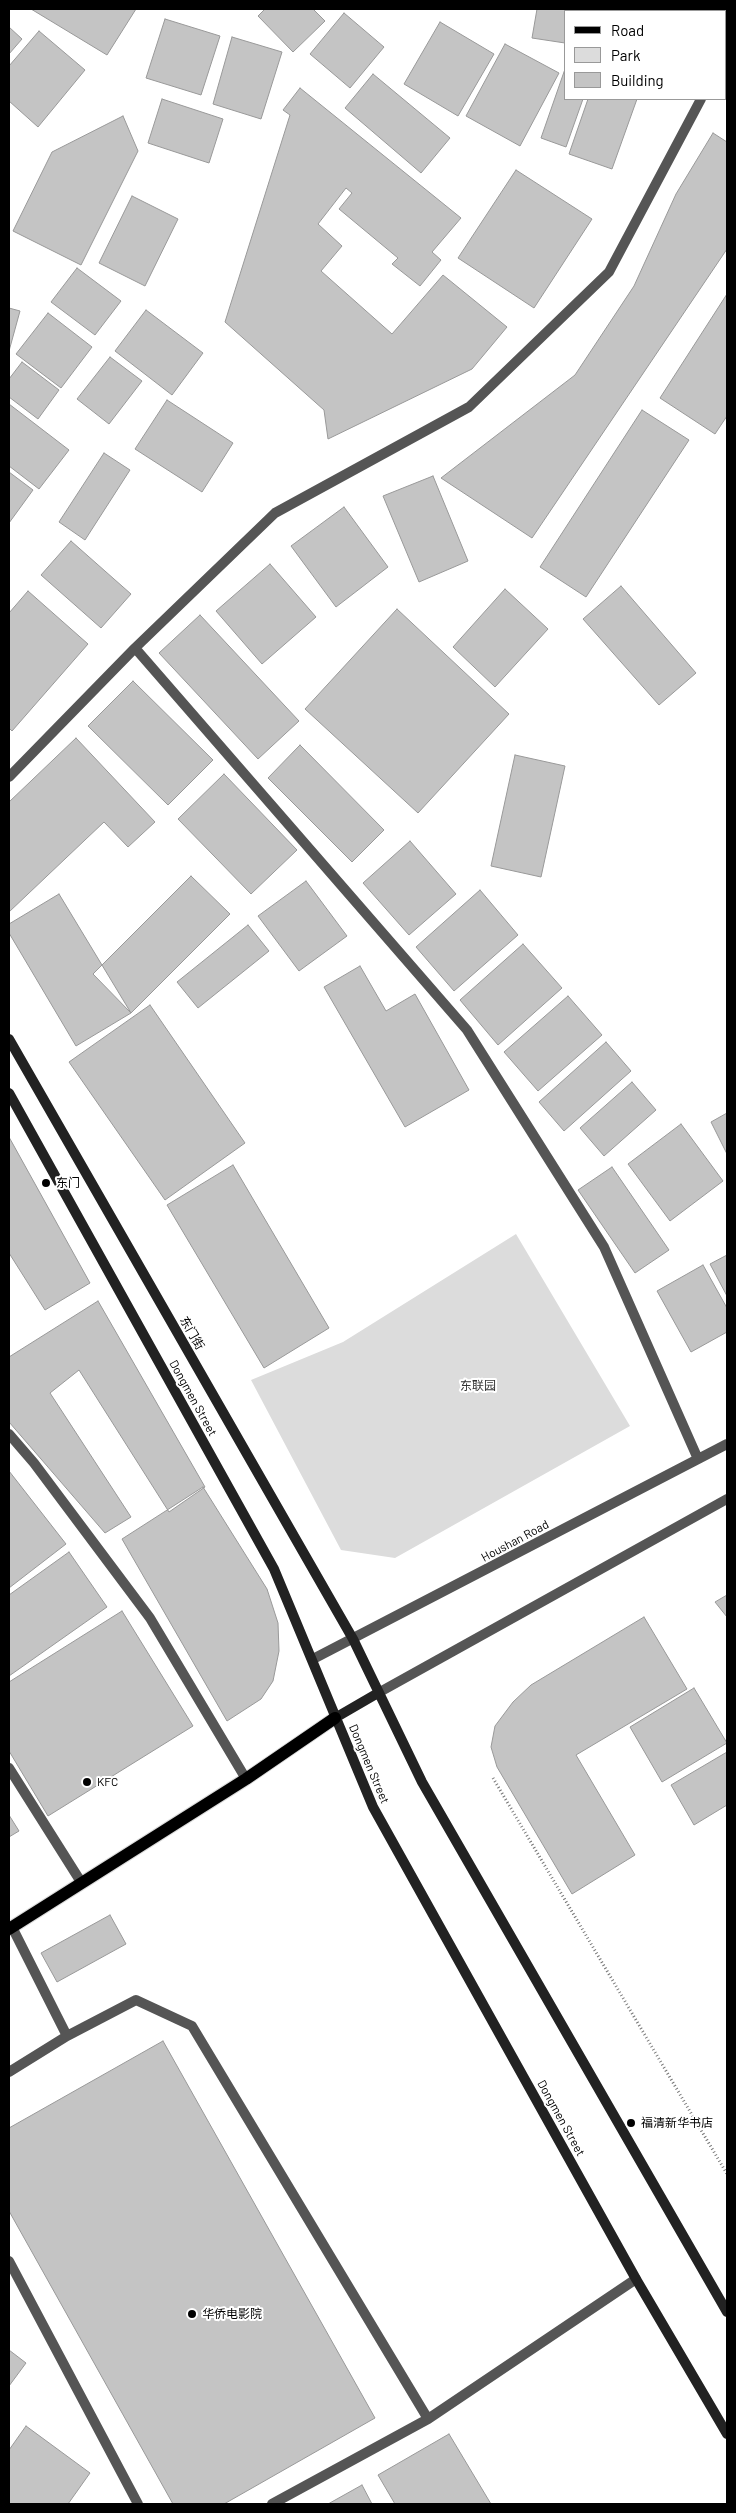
<!DOCTYPE html>
<meta charset="utf-8">
<style>
body{margin:0}
#map{position:relative;width:736px;height:2513px;overflow:hidden;background:#fff;font-family:Barlow,sans-serif}
canvas{display:block}
.frame{position:absolute;inset:0;border:10px solid #000;pointer-events:none}
.legend{position:absolute;left:564px;top:10px;width:162px;height:90px;box-sizing:border-box;background:#fff;border:1px solid #999;margin:0;padding:6px 9px;list-style:none;font-size:15px;color:#000}
.legend li{display:flex;align-items:center;gap:10px;height:25px}
.legend b{width:25px;border:1px solid #999}
</style>
<div id="map">
<canvas width="736" height="2513"></canvas>
<div class="frame"></div>
<ul class="legend">
<li><b style="height:6px;background:#000"></b>Road</li>
<li><b style="height:14px;background:#dcdcdc"></b>Park</li>
<li><b style="height:14px;background:#c4c4c4"></b>Building</li>
</ul>
</div>
<script>
const ctx = document.querySelector('canvas').getContext('2d');
ctx.lineJoin = 'round';
function paint(path, color) {
  ctx.fillStyle = color;
  ctx.fill(path, 'evenodd');
}
function poly(rows) {
  const path = new Path2D();
  for (const r of rows) {
    path.moveTo(r[0], r[1]);
    for (let i = 2; i < r.length; i += 2) path.lineTo(r[i], r[i + 1]);
  }
  return path;
}
function strokePath(path, color, width, dash) {
  ctx.strokeStyle = color;
  ctx.lineWidth = width;
  ctx.lineCap = dash ? 'butt' : 'round';
  ctx.setLineDash(dash || []);
  ctx.stroke(path);
}
function label(font, color, halo, rows, align = 'center') {
  ctx.font = font + ' Barlow,"Noto Sans SC",sans-serif';
  ctx.lineWidth = 4;
  ctx.setLineDash([]);
  ctx.textBaseline = 'middle';
  ctx.strokeStyle = halo;
  ctx.fillStyle = color;
  for (const [text, x, y, turn = 0] of rows) {
    ctx.save();
    ctx.translate(x, y);
    ctx.rotate((+turn || 0) * Math.PI / 180);
    ctx.textAlign = isNaN(turn) ? turn : align;
    if (halo) ctx.strokeText(text, 0, 0);
    ctx.fillText(text, 0, 0);
    ctx.restore();
  }
}
const green = poly([
 [516,1234,630,1426,395,1558,341,1550,251,1380,343,1342]
]);
const building = poly([
 [31,9,136,9,107,55,31,9],
 [265,9,313,9,325,21,293,52,258,16,265,9],
 [537,9,582,9,581,11,565,11,565,43,532,38,537,9],
 [592,9,644,9,644,11,592,11,592,9],
 [344,13,384,47,350,88,310,54,344,13],
 [165,19,220,36,201,95,146,78,165,19],
 [440,22,494,54,458,116,404,84,440,22],
 [9,27,22,39,9,54,9,27],
 [39,31,85,70,38,127,9,101,9,66,39,31],
 [232,37,282,52,261,119,213,104,232,37],
 [505,44,559,73,520,146,466,116,505,44],
 [565,69,565,99,583,99,566,147,541,138,565,69],
 [373,74,450,138,421,173,345,108,373,74],
 [300,88,461,218,432,252,441,260,420,286,392,264,398,258,339,209,352,193,346,188,318,224,342,246,321,271,392,334,443,275,507,327,472,369,328,439,324,410,225,322,290,115,283,110,300,88],
 [162,99,223,119,209,163,148,143,162,99],
 [588,99,637,99,612,169,569,154,588,99],
 [123,116,138,151,81,265,13,231,52,152,123,116],
 [713,133,727,142,727,249,532,538,441,478,575,375,634,286,676,194,713,133],
 [516,170,592,219,534,308,458,258,516,170],
 [132,196,178,219,145,286,99,263,132,196],
 [77,268,121,301,95,335,51,302,77,268],
 [727,294,727,416,715,434,660,398,727,294],
 [9,308,20,311,9,351,9,308],
 [146,310,203,353,172,395,115,351,146,310],
 [48,313,92,347,61,388,16,354,48,313],
 [110,357,142,381,109,424,77,399,110,357],
 [22,362,59,390,38,419,9,397,9,379,22,362],
 [167,400,233,443,202,492,135,449,167,400],
 [9,404,69,450,39,489,9,466,9,404],
 [642,410,689,440,586,597,540,567,642,410],
 [104,453,130,470,85,540,59,522,104,453],
 [9,472,33,490,9,523,9,472],
 [433,476,468,561,419,582,383,496,433,476],
 [344,507,388,567,336,607,291,546,344,507],
 [71,541,131,594,101,628,41,575,71,541],
 [270,564,316,617,262,664,216,611,270,564],
 [621,586,696,673,659,705,583,619,621,586],
 [505,589,548,629,495,687,453,647,505,589],
 [28,591,88,644,12,731,9,728,9,613,28,591],
 [397,609,509,714,418,813,305,709,397,609],
 [200,615,299,721,258,759,159,653,200,615],
 [133,681,213,760,168,805,88,726,133,681],
 [76,738,155,822,128,847,104,822,9,912,9,802,76,738],
 [300,745,384,830,352,862,268,778,300,745],
 [515,755,565,766,541,877,491,866,515,755],
 [224,774,297,850,251,894,178,819,224,774],
 [410,841,456,894,409,935,363,883,410,841],
 [191,876,230,914,131,1013,93,974,191,876],
 [306,881,347,936,299,971,258,916,306,881],
 [480,890,518,935,454,991,416,947,480,890],
 [59,894,131,1013,76,1046,9,933,9,924,59,894],
 [248,925,269,951,198,1008,177,982,248,925],
 [523,944,562,988,498,1045,460,1000,523,944],
 [360,966,386,1011,415,994,469,1090,405,1127,324,987,360,966],
 [568,996,602,1035,538,1091,504,1052,568,996],
 [150,1005,245,1143,165,1200,69,1062,150,1005],
 [606,1042,631,1071,564,1131,539,1102,606,1042],
 [632,1082,656,1110,604,1156,580,1128,632,1082],
 [727,1113,727,1154,711,1122,727,1113],
 [681,1124,723,1181,670,1221,628,1164,681,1124],
 [9,1137,90,1283,45,1310,9,1253,9,1137],
 [233,1165,329,1328,264,1368,167,1205,233,1165],
 [612,1167,669,1250,635,1273,578,1190,612,1167],
 [727,1255,727,1296,710,1264,727,1255],
 [703,1265,727,1308,727,1332,691,1352,657,1291,703,1265],
 [98,1301,205,1487,169,1512,79,1370,50,1393,131,1517,105,1533,9,1422,9,1357,98,1301],
 [9,1471,66,1544,9,1588,9,1471],
 [203,1487,267,1589,278,1623,279,1651,273,1681,261,1699,227,1721,122,1539,203,1487],
 [69,1552,107,1607,9,1676,9,1595,69,1552],
 [727,1595,727,1617,715,1602,727,1595],
 [122,1611,193,1726,48,1816,9,1751,9,1682,122,1611],
 [644,1617,687,1689,576,1755,635,1855,572,1894,497,1767,491,1747,495,1726,513,1702,531,1685,644,1617],
 [694,1688,727,1743,662,1782,630,1727,694,1688],
 [727,1752,727,1805,694,1825,671,1785,727,1752],
 [9,1815,19,1831,9,1837,9,1815],
 [110,1915,126,1944,57,1982,41,1953,110,1915],
 [163,2041,375,2418,224,2504,173,2504,9,2211,9,2128,163,2041],
 [9,2350,26,2363,9,2386,9,2350],
 [26,2426,90,2473,68,2504,9,2504,9,2450,26,2426],
 [449,2434,491,2504,395,2504,378,2475,449,2434],
 [362,2485,372,2504,328,2504,362,2485]
]);
const path = poly([
 [493,1778,727,2174]
]);
const street = poly([
 [725,54,727,49],
 [725,81,727,83],
 [135,648,467,1030,604,1247,698,1459],
 [9,777,135,648,275,513,469,407,609,272,701,99],
 [9,1434,34,1463,150,1618,246,1779],
 [313,1659,727,1444],
 [378,1693,727,1499],
 [9,1768,81,1882],
 [12,1927,67,2036],
 [9,2072,67,2036,136,2000,192,2026,428,2419],
 [9,2261,138,2504],
 [272,2504,428,2419,636,2279]
]);
const secondary = poly([
 [9,1039,353,1639,422,1782,727,2312],
 [9,1093,274,1569,373,1807,636,2279,727,2434],
 [335,1718,378,1693]
]);
const primary = poly([
 [9,1929,246,1779,335,1718]
]);
const markers = [
 [46,1183,5,"#000"],
 [87,1782,5,"#000"],
 [631,2123,5,"#000"],
 [192,2314,5,"#000"]
];
const poiNames = [
 ["东门",56,1183],
 ["KFC",97,1782],
 ["福清新华书店",641,2123],
 ["华侨电影院",202,2314]
];
const streetNames = [
 ["东门街",192,1333,60],
 ["Dongmen Street",193,1398,61],
 ["Houshan Road",515,1541,-28],
 ["Dongmen Street",369,1764,67],
 ["Dongmen Street",561,2118,61]
];
const parkNames = [
 ["东联园",478,1386]
];
paint(green, '#dcdcdc');
paint(building, '#c4c4c4');
strokePath(building, '#999', 1);
strokePath(primary, '#dbdbdb', 14);
strokePath(path, '#777', 3, [1, 2.5]);
strokePath(street, '#555', 10);
strokePath(secondary, '#222', 10);
strokePath(primary, '#000', 12);
for (const [x, y, r, color] of markers) {
  const dot = new Path2D();
  dot.arc(x, y, r, 0, 2 * Math.PI);
  ctx.fillStyle = color;
  ctx.fill(dot);
  strokePath(dot, '#fff', 2);
}
label('12px', '#000', '#fff', poiNames, 'left');
label('12px', '#000', '#fff', streetNames);
label('12px', '#333', '#fff', parkNames);
</script>
